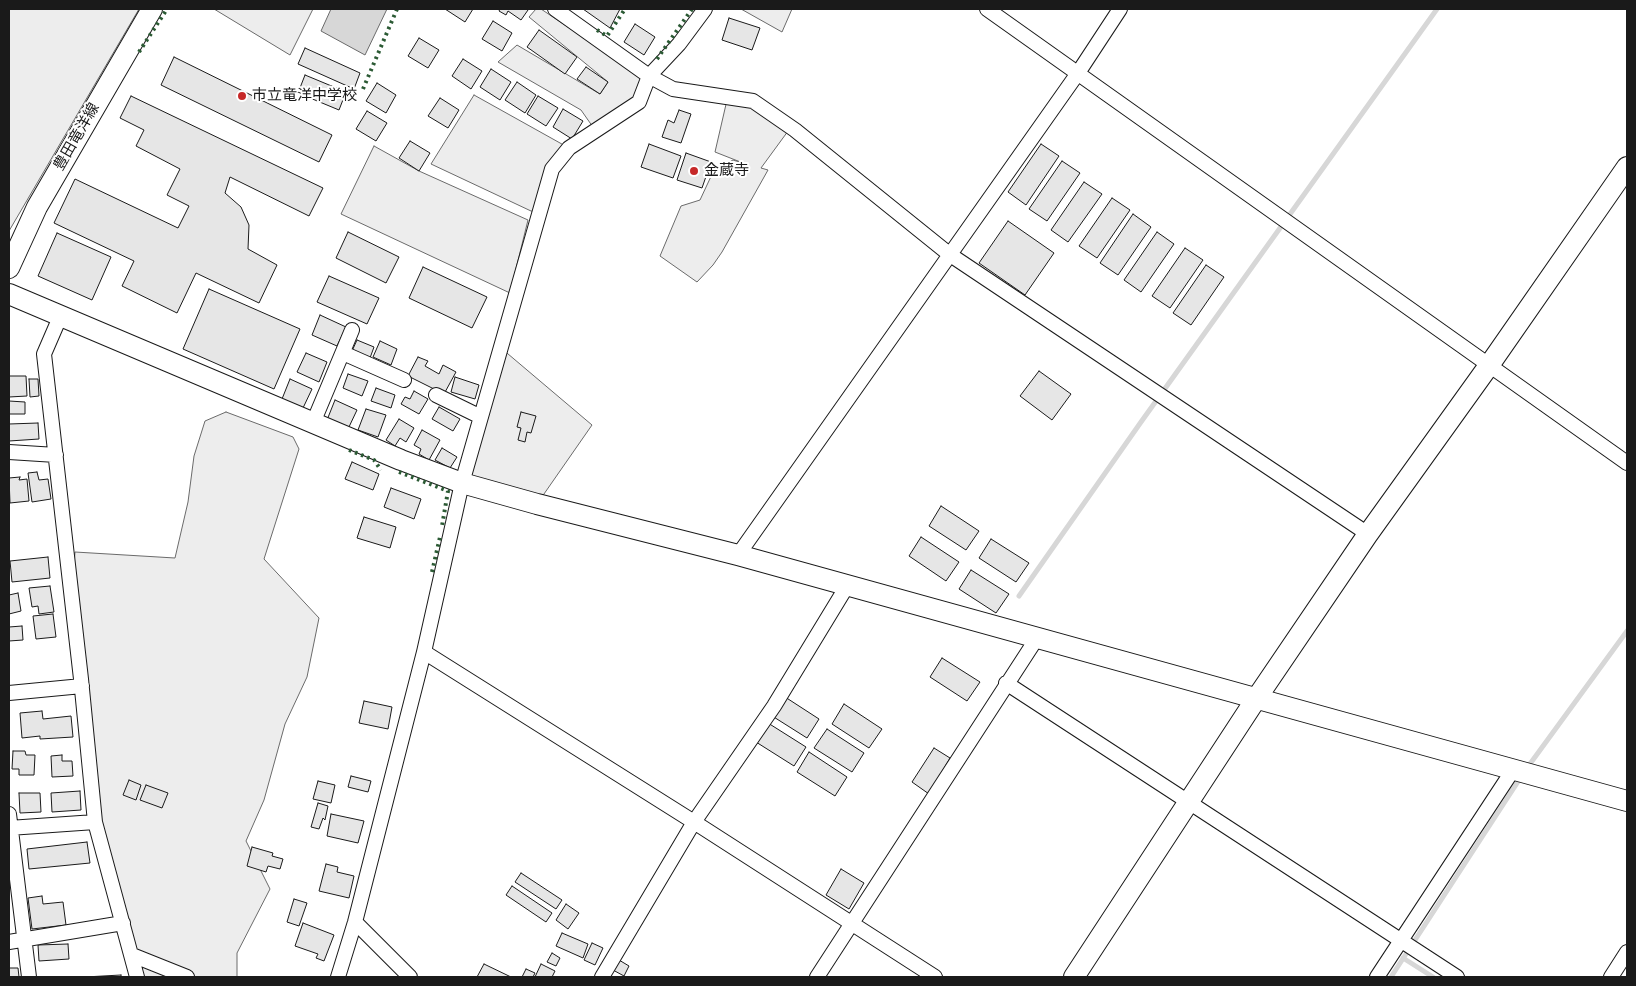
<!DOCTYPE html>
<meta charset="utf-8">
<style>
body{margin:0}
#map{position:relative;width:1636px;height:986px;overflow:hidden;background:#fff;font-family:Arial,sans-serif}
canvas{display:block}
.frame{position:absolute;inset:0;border:10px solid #1a1a1a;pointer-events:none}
</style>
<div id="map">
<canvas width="1636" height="986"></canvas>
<div class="frame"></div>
</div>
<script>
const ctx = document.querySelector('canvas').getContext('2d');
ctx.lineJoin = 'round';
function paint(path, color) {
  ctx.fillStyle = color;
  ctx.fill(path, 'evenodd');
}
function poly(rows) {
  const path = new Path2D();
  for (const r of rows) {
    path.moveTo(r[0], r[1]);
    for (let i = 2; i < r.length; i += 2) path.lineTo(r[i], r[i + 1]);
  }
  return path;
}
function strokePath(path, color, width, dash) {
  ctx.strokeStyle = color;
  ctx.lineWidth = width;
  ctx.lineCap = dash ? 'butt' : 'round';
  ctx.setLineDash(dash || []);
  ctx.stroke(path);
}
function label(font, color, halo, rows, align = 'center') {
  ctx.font = font + ' Arial,"Noto Sans JP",sans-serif';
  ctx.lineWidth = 4;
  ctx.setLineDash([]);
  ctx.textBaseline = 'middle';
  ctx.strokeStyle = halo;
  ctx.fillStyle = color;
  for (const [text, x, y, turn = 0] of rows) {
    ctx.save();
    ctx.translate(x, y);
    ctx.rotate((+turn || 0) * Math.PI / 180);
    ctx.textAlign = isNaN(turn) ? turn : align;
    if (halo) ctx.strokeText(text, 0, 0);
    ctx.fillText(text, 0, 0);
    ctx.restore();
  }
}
const built = poly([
 [9,9,139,9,9,231,9,9],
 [214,9,313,9,290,55,214,9],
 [536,9,541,9,644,78,639,102,595,130,581,110,498,62,517,45,600,94,608,82,529,17,536,9],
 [741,9,792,9,782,32,741,9],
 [474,95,569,148,552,169,540,213,531,211,431,164,474,95],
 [727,100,753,101,791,127,761,168,768,170,722,252,713,265,697,282,660,256,681,206,700,200,714,170,733,160,743,163,715,152,727,100],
 [374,146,419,171,528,220,510,293,341,214,374,146],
 [501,348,592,425,537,504,462,483,501,348],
 [226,412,293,437,299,449,264,559,319,618,307,677,285,724,264,800,246,841,270,889,237,953,237,977,140,977,95,822,72,593,75,552,175,558,188,502,194,456,205,421,226,412]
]);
const water = poly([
 [331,9,387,9,365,55,321,31,331,9]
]);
const stream = poly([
 [1019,596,1141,422,1437,9],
 [1527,768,1627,631],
 [1403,958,1433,977],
 [1391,977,1521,777]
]);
const building = poly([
 [445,9,473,9,465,22,445,9],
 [500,9,527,9,528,10,521,20,508,11,506,15,499,11,500,9],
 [583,9,620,9,610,28,583,9],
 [729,18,760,28,752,50,722,40,729,18],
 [493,21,512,33,502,51,482,39,493,21],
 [635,24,655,37,644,55,624,42,635,24],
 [539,30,577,57,565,74,527,47,539,30],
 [419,38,439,50,428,68,408,56,419,38],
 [305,48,360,73,354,89,298,64,305,48],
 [174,57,332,135,319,162,161,85,174,57],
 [463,59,482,71,471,89,452,76,463,59],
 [586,67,608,82,600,94,577,79,586,67],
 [491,69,511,82,500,100,480,87,491,69],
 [305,75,346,92,339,110,298,93,305,75],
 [517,82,536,95,525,113,505,100,517,82],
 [377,83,396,95,386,113,366,101,377,83],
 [131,96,323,188,309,216,230,177,225,193,241,207,249,225,248,249,277,265,259,303,196,273,177,313,122,286,134,261,54,223,75,179,178,228,189,206,167,195,180,169,136,146,144,130,120,118,131,96],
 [538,96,558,108,546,126,527,114,538,96],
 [440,98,459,110,448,128,428,116,440,98],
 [563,109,583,121,572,139,553,127,563,109],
 [679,110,691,114,681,143,662,137,668,120,674,123,679,110],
 [367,111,387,123,376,141,356,129,367,111],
 [410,141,430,153,419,171,399,158,410,141],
 [649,144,681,156,673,178,641,167,649,144],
 [1041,144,1059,156,1026,205,1008,192,1041,144],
 [686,153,711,162,702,188,677,180,686,153],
 [1062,161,1080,173,1047,221,1029,209,1062,161],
 [1084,182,1102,194,1068,242,1051,230,1084,182],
 [1112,198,1130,210,1097,258,1079,246,1112,198],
 [1133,214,1151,227,1118,275,1100,263,1133,214],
 [1008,221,1054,253,1025,295,979,263,1008,221],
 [348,232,399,257,386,283,336,258,348,232],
 [1157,232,1174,244,1141,292,1124,280,1157,232],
 [57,233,111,257,92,300,38,276,57,233],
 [1185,248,1203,260,1170,308,1152,296,1185,248],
 [1206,265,1224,277,1191,325,1173,313,1206,265],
 [423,267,487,297,472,328,409,298,423,267],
 [329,276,379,298,367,324,317,302,329,276],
 [209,289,300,329,274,389,183,349,209,289],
 [320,315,346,327,337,346,312,335,320,315],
 [357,340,374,347,370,358,352,351,357,340],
 [380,341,397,349,391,365,373,357,380,341],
 [306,353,327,362,319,382,297,372,306,353],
 [418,357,428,361,425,366,439,374,443,365,456,372,444,394,408,376,418,357],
 [1039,371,1071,394,1052,420,1020,396,1039,371],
 [348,374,368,381,362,396,343,388,348,374],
 [9,376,26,376,27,396,9,397,9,376],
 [455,377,479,385,475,399,451,392,455,377],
 [29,379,38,379,39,396,30,397,29,379],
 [290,379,312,389,303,408,282,399,290,379],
 [376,388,395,395,391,408,371,401,376,388],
 [414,391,428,399,419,414,401,404,405,397,410,399,414,391],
 [335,400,357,410,348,429,327,420,335,400],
 [9,401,25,402,25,414,9,414,9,401],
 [439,407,460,419,453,431,432,419,439,407],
 [366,409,386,415,378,437,358,430,366,409],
 [521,412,536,416,531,433,527,432,525,442,518,440,521,428,517,427,521,412],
 [399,419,414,428,406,442,400,438,395,446,386,440,399,419],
 [38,423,39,439,9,441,9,424,38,423],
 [422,430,440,440,429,460,419,454,421,449,414,445,422,430],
 [442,448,457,457,450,468,435,460,442,448],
 [352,462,379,474,373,490,345,479,352,462],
 [37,472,39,480,48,479,51,499,32,502,28,473,37,472],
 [20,477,19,480,27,479,29,501,10,503,9,478,20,477],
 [391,488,421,499,414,519,384,507,391,488],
 [941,506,979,531,966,550,929,526,941,506],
 [364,517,396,527,390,548,357,538,364,517],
 [921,537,959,562,946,581,909,556,921,537],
 [991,539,1029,563,1016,582,979,558,991,539],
 [48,557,50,578,12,582,10,561,48,557],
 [971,570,1009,594,996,613,959,589,971,570],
 [50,586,54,612,39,614,38,606,32,607,29,588,50,586],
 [18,593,21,611,9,614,9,595,18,593],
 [53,614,56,637,36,639,33,616,53,614],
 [22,626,23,640,9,641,9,627,22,626],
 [942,658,980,682,967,701,930,677,942,658],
 [782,695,819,719,807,738,769,714,782,695],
 [364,701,392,707,388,729,359,723,364,701],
 [844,704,882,729,869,748,832,724,844,704],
 [42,711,43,719,71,716,73,737,40,739,40,736,22,738,20,713,42,711],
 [768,723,806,747,794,766,756,742,768,723],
 [827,729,864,753,852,772,814,748,827,729],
 [934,748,950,758,929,794,912,782,934,748],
 [13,751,25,751,26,755,35,755,34,775,19,775,19,769,12,769,13,751],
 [809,752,847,777,835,796,797,772,809,752],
 [62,755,62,761,72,761,73,776,52,777,51,756,62,755],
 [351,776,371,781,368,792,348,787,351,776],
 [129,780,141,785,136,800,123,795,129,780],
 [318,781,335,785,331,803,313,799,318,781],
 [146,785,168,793,162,808,140,800,146,785],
 [80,791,81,810,52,812,51,793,80,791],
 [19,793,40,793,41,812,20,813,19,793],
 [318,803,328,806,325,820,323,818,319,829,311,827,318,803],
 [331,814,364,821,358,843,327,836,331,814],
 [87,842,90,863,29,869,27,849,87,842],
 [252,847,273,853,272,856,283,859,280,869,268,866,266,872,247,866,252,847],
 [326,864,338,867,337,872,354,876,349,898,319,891,326,864],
 [841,869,864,883,849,909,826,895,841,869],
 [521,873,562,900,556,909,515,882,521,873],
 [512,886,552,913,546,922,506,895,512,886],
 [42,896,43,904,63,902,66,925,32,929,28,898,42,896],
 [294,899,307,903,299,926,287,922,294,899],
 [566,904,579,913,568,929,556,920,566,904],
 [303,923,334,935,324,961,316,958,318,954,295,946,303,923],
 [562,933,588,944,583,958,556,946,562,933],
 [592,943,603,948,595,965,584,960,592,943],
 [68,944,69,959,39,961,38,945,68,944],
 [552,953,560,958,556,966,547,962,552,953],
 [619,960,629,966,624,976,613,970,619,960],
 [484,964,511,977,477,977,484,964],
 [541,964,555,971,552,977,535,977,541,964],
 [9,968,18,968,19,977,9,977,9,968],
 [526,969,535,973,533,977,522,977,526,969],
 [121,975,121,977,85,977,121,975]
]);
const street = poly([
 [555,9,649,76,673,89,753,101,795,130,949,254,1368,534],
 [987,9,1627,463],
 [60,317,44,354,81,679,95,822,137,977],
 [343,353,404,380],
 [436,395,481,417],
 [313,423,352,330],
 [9,452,56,455],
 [738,555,1078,73,1120,9],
 [424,652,694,822,935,977],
 [1006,683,1457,977],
 [9,693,82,686],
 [9,814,29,977],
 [9,828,95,822],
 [355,922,410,977],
 [9,942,123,923],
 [132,955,187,977],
 [338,977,355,922,424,652,462,483,552,169,569,148,639,102,649,76,679,44,705,9],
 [602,977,694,822,774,706,847,586],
 [817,977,1037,638],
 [1377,977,1513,770],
 [1611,977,1627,952]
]);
const secondary = poly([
 [9,268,37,207,152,9],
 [9,294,401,460,462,483,537,504,738,555,1627,801],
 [1074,977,1256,699,1368,534,1490,364,1627,167]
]);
const hedge = poly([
 [597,30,607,36,625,9],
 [139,52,167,9],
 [657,59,692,9],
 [363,89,397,9],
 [349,450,374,460,381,470],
 [399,472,448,491,442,526],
 [432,572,440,537]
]);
const markers = [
 [242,96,5,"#c62828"],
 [694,171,5,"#c62828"]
];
const poiNames = [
 ["市立竜洋中学校",252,96],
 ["金蔵寺",704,171]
];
const streetNames = [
 ["豊田竜洋線",77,137,-60]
];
paint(built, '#ededed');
strokePath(built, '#6a6a6a', 1);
paint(water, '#d7d7d7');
strokePath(water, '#6a6a6a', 1);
strokePath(stream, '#d7d7d7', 5);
paint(building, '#e6e6e6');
strokePath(building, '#1a1a1a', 1);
strokePath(street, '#1a1a1a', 16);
strokePath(secondary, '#1a1a1a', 22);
strokePath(street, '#fff', 14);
strokePath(secondary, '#fff', 20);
strokePath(hedge, '#2b5a34', 4, [2.5, 4]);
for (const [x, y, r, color] of markers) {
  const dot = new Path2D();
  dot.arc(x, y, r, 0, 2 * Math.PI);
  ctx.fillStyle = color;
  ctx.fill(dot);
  strokePath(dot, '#fff', 2);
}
label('15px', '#1a1a1a', '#fff', poiNames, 'left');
label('15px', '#1a1a1a', '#fff', streetNames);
</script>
